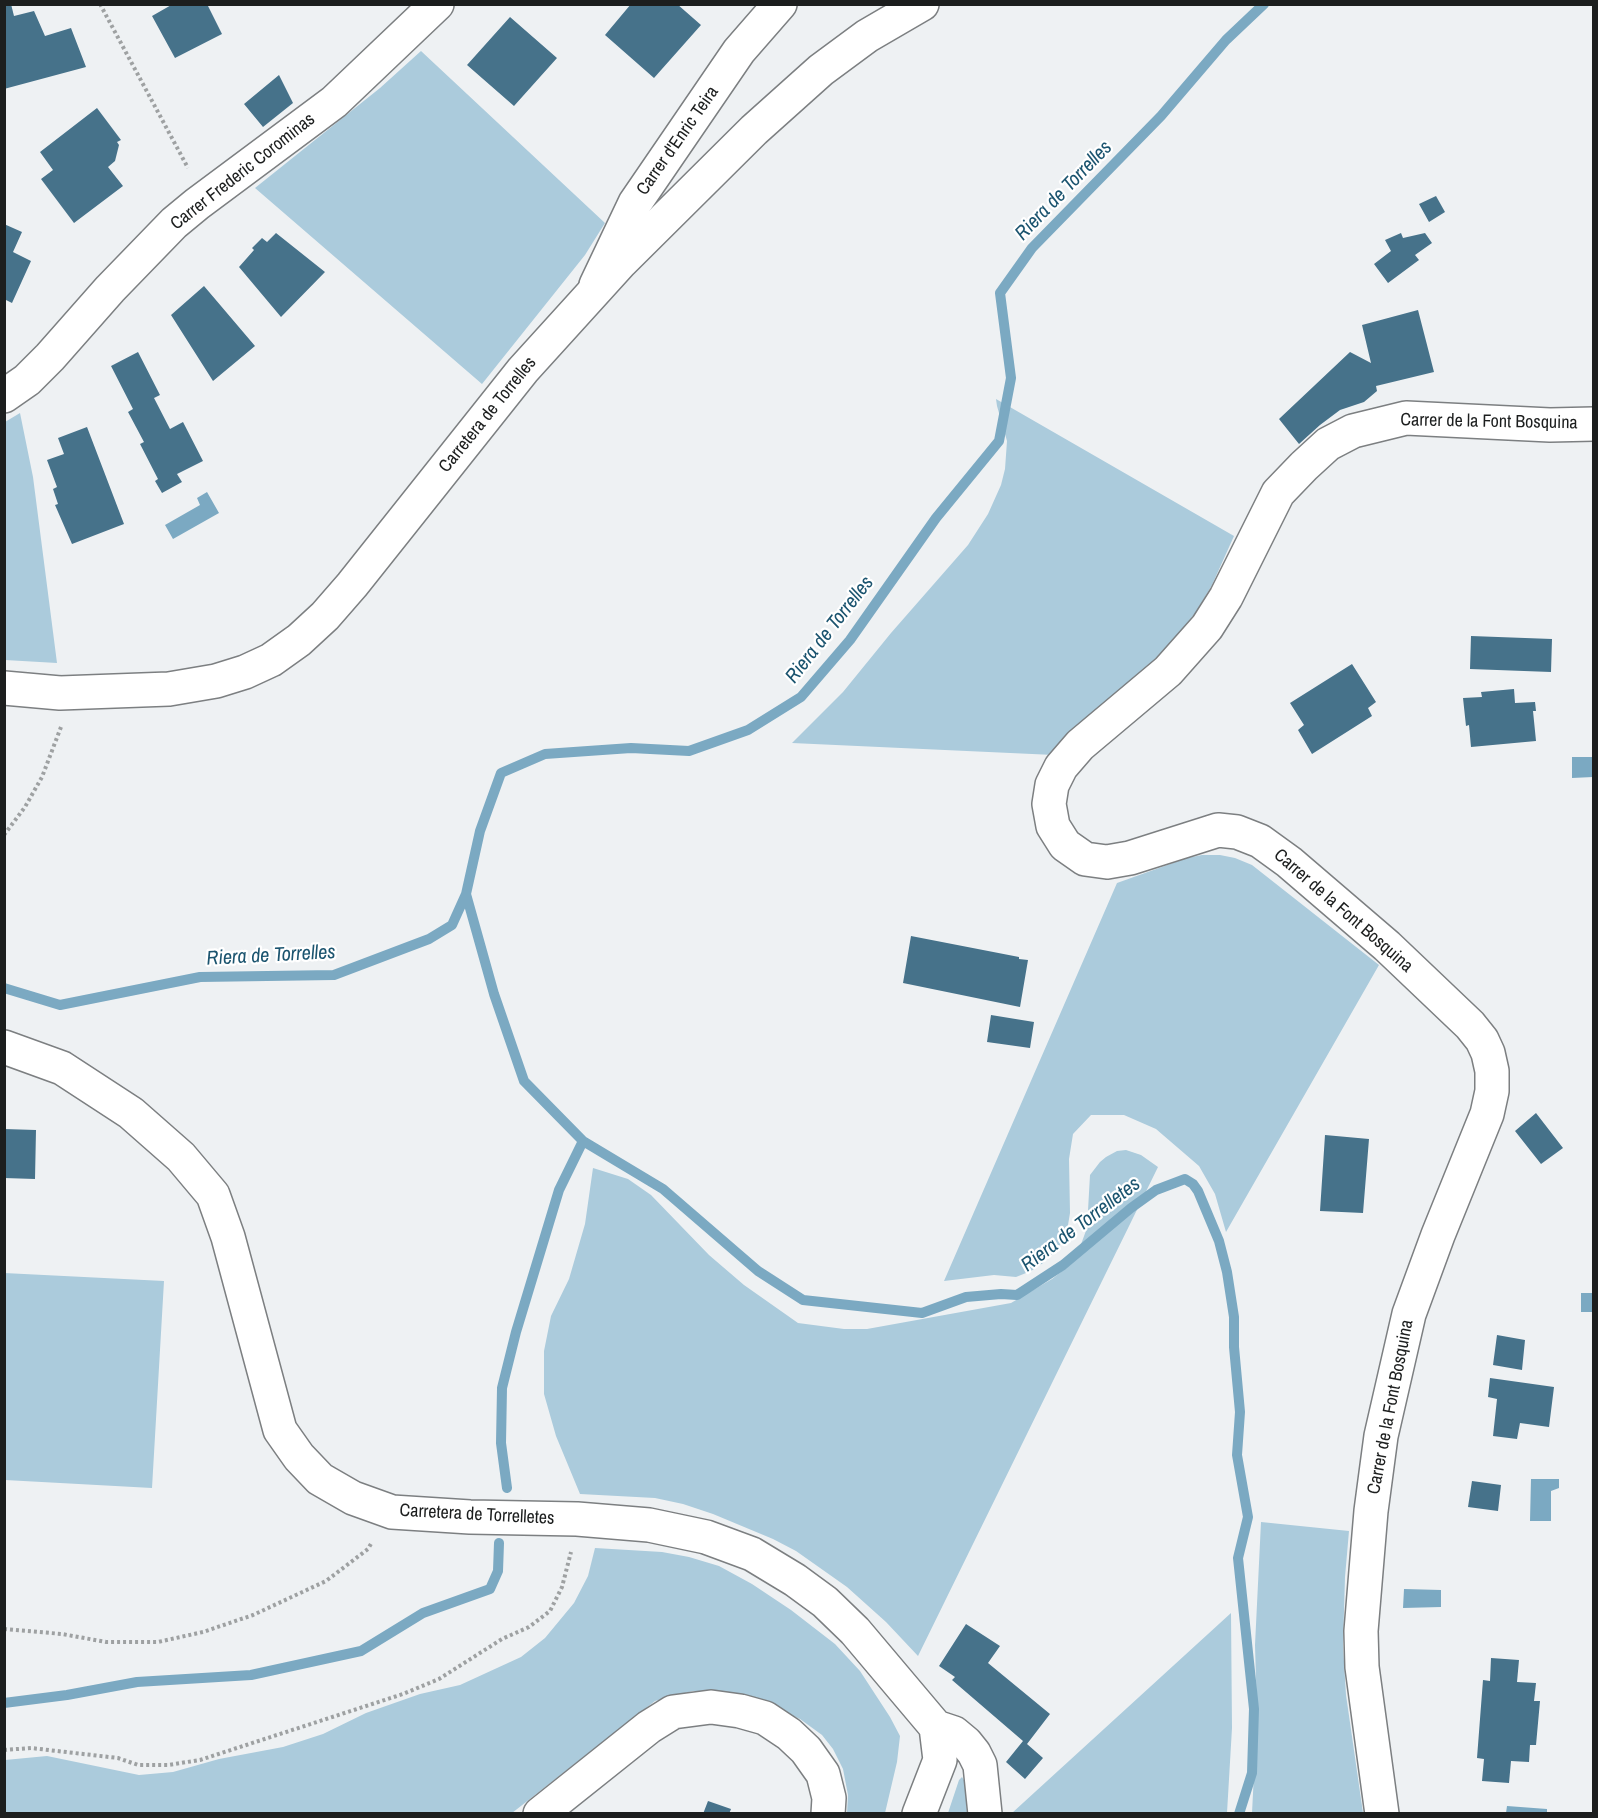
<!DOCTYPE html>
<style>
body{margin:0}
#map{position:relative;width:1598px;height:1818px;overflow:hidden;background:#eef1f3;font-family:"Archivo Narrow",sans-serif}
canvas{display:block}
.frame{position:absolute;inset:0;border:6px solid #1c1e1e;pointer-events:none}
</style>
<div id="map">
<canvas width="1598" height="1818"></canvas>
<div class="frame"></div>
</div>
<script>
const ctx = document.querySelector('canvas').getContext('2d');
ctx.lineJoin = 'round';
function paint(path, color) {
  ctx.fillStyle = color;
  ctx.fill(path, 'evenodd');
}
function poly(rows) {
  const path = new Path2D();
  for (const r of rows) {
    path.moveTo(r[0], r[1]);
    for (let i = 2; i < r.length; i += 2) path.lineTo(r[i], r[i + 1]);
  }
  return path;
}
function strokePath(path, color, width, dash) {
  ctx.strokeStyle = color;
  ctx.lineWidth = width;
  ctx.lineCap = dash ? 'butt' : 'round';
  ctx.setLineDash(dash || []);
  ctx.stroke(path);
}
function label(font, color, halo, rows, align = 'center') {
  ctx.font = font + ' "Archivo Narrow",sans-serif';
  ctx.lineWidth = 4.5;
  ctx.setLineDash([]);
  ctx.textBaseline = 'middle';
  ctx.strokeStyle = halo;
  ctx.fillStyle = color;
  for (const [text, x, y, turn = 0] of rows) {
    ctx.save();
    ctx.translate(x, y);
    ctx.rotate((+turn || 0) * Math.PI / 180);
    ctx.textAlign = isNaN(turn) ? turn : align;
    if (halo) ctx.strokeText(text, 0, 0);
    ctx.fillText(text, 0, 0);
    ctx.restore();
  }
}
const green = poly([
 [421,51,605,223,585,255,482,384,255,188,380,88],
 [996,399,1234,536,1212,585,1196,612,1175,638,1152,662,1085,720,1054,755,792,743,843,692,891,633,968,545,988,514,1001,485,1005,469,1007,441,997,406],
 [20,413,33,477,57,663,5,660,5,422],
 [1202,855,1220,855,1235,858,1252,865,1379,965,1226,1232,1215,1194,1199,1166,1156,1129,1124,1115,1091,1115,1073,1134,1069,1159,1070,1213,1066,1237,1056,1250,1043,1263,1031,1271,1016,1277,994,1275,944,1281,1117,883,1187,858],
 [1126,1150,1141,1155,1158,1167,918,1656,886,1622,847,1587,796,1551,773,1539,713,1514,683,1504,655,1498,580,1494,556,1436,544,1394,544,1351,551,1316,569,1279,585,1224,593,1168,628,1179,651,1195,709,1255,744,1285,798,1323,844,1329,867,1329,1011,1303,1052,1279,1071,1264,1080,1247,1087,1228,1090,1175,1100,1162,1106,1157,1117,1151],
 [4,1273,164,1281,152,1488,5,1480],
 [1261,1522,1349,1531,1345,1577,1343,1645,1346,1695,1363,1813,1252,1813,1257,1714,1255,1645],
 [595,1548,662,1552,689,1557,719,1566,752,1584,791,1610,835,1644,860,1671,890,1717,900,1736,897,1762,885,1813,847,1813,848,1795,843,1769,833,1749,822,1735,800,1719,752,1697,717,1691,693,1691,655,1701,512,1813,5,1814,5,1760,47,1756,139,1775,173,1772,219,1759,283,1747,323,1734,366,1713,420,1694,460,1685,521,1657,545,1638,574,1603,588,1576],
 [1231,1613,1232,1728,1227,1813,1012,1813],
 [962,1777,965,1782,967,1813,948,1813,959,1780]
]);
const water = poly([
 [207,492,219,513,173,539,165,525,200,505,197,498],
 [1572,757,1593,757,1593,777,1572,778],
 [1581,1293,1593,1293,1593,1312,1581,1312],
 [1531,1479,1559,1479,1559,1488,1551,1491,1551,1521,1530,1521],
 [1404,1589,1441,1590,1441,1607,1403,1608],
 [1507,1806,1547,1809,1547,1813,1506,1813]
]);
const stream = poly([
 [466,894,494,994,524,1081,583,1141,559,1190,516,1332,502,1388,501,1443,507,1488],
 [4,988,60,1005,200,977,334,975,429,939,452,925,466,894,480,831,501,773,545,754,631,748,689,751,748,730,801,697,850,640,936,518,999,441,1011,378,1000,293,1032,248,1161,116,1226,40,1264,4],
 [583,1141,663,1189,758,1271,803,1300,922,1313,966,1297,1001,1294,1017,1295,1063,1265,1131,1208,1156,1190,1185,1179,1193,1184,1198,1191,1219,1241,1227,1272,1234,1317,1234,1347,1240,1412,1237,1455,1248,1517,1238,1558,1254,1709,1252,1773,1239,1814],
 [4,1703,67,1695,137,1682,251,1675,361,1651,423,1613,490,1589,498,1571,499,1543]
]);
const building = poly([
 [11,4,14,16,34,11,45,36,71,28,86,67,4,89,4,5],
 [173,4,207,4,222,34,175,58,152,16],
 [631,4,677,4,701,25,654,78,605,35],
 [510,17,557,58,514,106,467,65],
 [279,75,293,103,263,127,244,104],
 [97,108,121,140,117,142,119,145,115,161,108,167,123,186,74,223,41,179,53,170,40,152],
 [1436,196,1445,212,1429,222,1419,204],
 [4,224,22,232,13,252,31,261,12,303,4,299],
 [276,233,325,272,281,317,239,267,254,250,252,248,262,238,267,242],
 [1401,233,1403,238,1425,233,1432,243,1415,255,1419,260,1388,283,1374,264,1391,251,1385,240],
 [204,286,255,346,213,381,171,315],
 [1418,310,1434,372,1376,386,1377,391,1364,402,1340,410,1320,425,1299,444,1279,419,1350,352,1371,363,1362,325],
 [138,352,160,395,154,398,170,429,183,422,203,461,177,474,182,482,162,493,155,481,158,479,140,444,144,442,128,412,133,409,111,366],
 [87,427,124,524,72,544,55,505,58,504,53,489,57,487,47,460,64,454,58,438],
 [1471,636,1552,639,1551,672,1470,669],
 [1352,664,1376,702,1368,708,1372,716,1312,754,1298,730,1304,725,1290,703],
 [1514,689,1515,703,1535,702,1536,711,1533,711,1536,741,1471,747,1469,725,1466,726,1463,698,1482,697,1481,692],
 [911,936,1019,957,1019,959,1028,960,1020,1007,903,983],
 [991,1015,1034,1022,1030,1048,987,1042],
 [1536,1113,1563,1148,1541,1164,1515,1131],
 [4,1129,36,1130,35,1179,4,1178],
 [1325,1135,1369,1139,1363,1213,1320,1211],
 [1497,1335,1525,1340,1522,1370,1493,1365],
 [1490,1378,1554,1387,1549,1427,1520,1423,1517,1439,1493,1436,1497,1399,1488,1397],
 [1472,1481,1501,1485,1498,1511,1468,1507],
 [966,1624,1000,1646,988,1663,1050,1714,1027,1744,1043,1758,1025,1779,1006,1762,1023,1741,952,1680,955,1677,939,1666],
 [1491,1658,1519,1660,1517,1682,1536,1683,1534,1701,1540,1701,1536,1745,1530,1745,1529,1762,1511,1761,1509,1783,1482,1781,1484,1759,1477,1758,1483,1680,1490,1681],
 [708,1801,731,1809,729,1814,703,1814]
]);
const path = poly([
 [100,4,188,168],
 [4,835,25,807,42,777,61,727],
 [4,1629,62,1634,106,1642,158,1642,203,1632,253,1615,326,1581,368,1549,372,1542],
 [4,1750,31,1748,118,1758,138,1765,168,1765,200,1760,403,1694,439,1679,502,1639,529,1627,550,1611,562,1587,571,1552]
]);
const minor = poly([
 [596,285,635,203,739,51,780,4],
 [4,396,27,380,50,357,110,289,174,223,197,204,334,102,437,4],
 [4,1047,62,1068,131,1113,181,1157,213,1195,228,1237,280,1430,299,1457,320,1479,353,1498,392,1512,470,1517,577,1519,649,1525,706,1537,752,1554,795,1580,825,1602,855,1631,936,1727,940,1760,919,1814],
 [936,1727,954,1733,966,1743,974,1753,980,1765,985,1814],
 [540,1814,649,1727,673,1712,711,1707,740,1711,765,1718,789,1734,806,1750,823,1774,829,1798,828,1814],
 [1382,1814,1362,1667,1361,1631,1371,1511,1381,1436,1409,1314,1438,1235,1487,1114,1492,1091,1492,1071,1488,1053,1482,1040,1470,1025,1387,946,1289,862,1260,841,1237,832,1218,830,1130,858,1107,862,1085,859,1065,845,1053,826,1049,804,1052,785,1061,767,1080,745,1168,671,1207,627,1226,597,1278,493,1304,466,1328,444,1353,431,1406,418,1550,425,1594,424]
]);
const major = poly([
 [4,688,60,693,169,689,216,681,245,672,271,660,299,640,325,616,352,585,523,370,621,262,754,130,821,70,867,36,922,4]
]);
const streetNames = [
 ["Carrer d'Enric Teira",678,141,-55],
 ["Carrer Frederic Corominas",243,172,-38],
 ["Carretera de Torrelles",488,415,-51],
 ["Carrer de la Font Bosquina",1489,422,1],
 ["Carrer de la Font Bosquina",1343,911,41],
 ["Carrer de la Font Bosquina",1391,1407,-79],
 ["Carretera de Torrelletes",477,1515,3]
];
const waterNames = [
 ["Riera de Torrelles",1064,191,-46],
 ["Riera de Torrelles",830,630,-52],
 ["Riera de Torrelles",271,956,-3],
 ["Riera de Torrelletes",1081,1225,-37]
];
paint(green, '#abcbdc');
paint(water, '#7ba9c2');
strokePath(stream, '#7ba9c2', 10);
paint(building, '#46728a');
strokePath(minor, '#7c7f81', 36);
strokePath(major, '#7c7f81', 36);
strokePath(path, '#9ea1a2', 4, [3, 3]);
strokePath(minor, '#fff', 33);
strokePath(major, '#fff', 33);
label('18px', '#1c1e1e', '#fff', streetNames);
label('italic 20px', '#1b546f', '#fff', waterNames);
</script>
